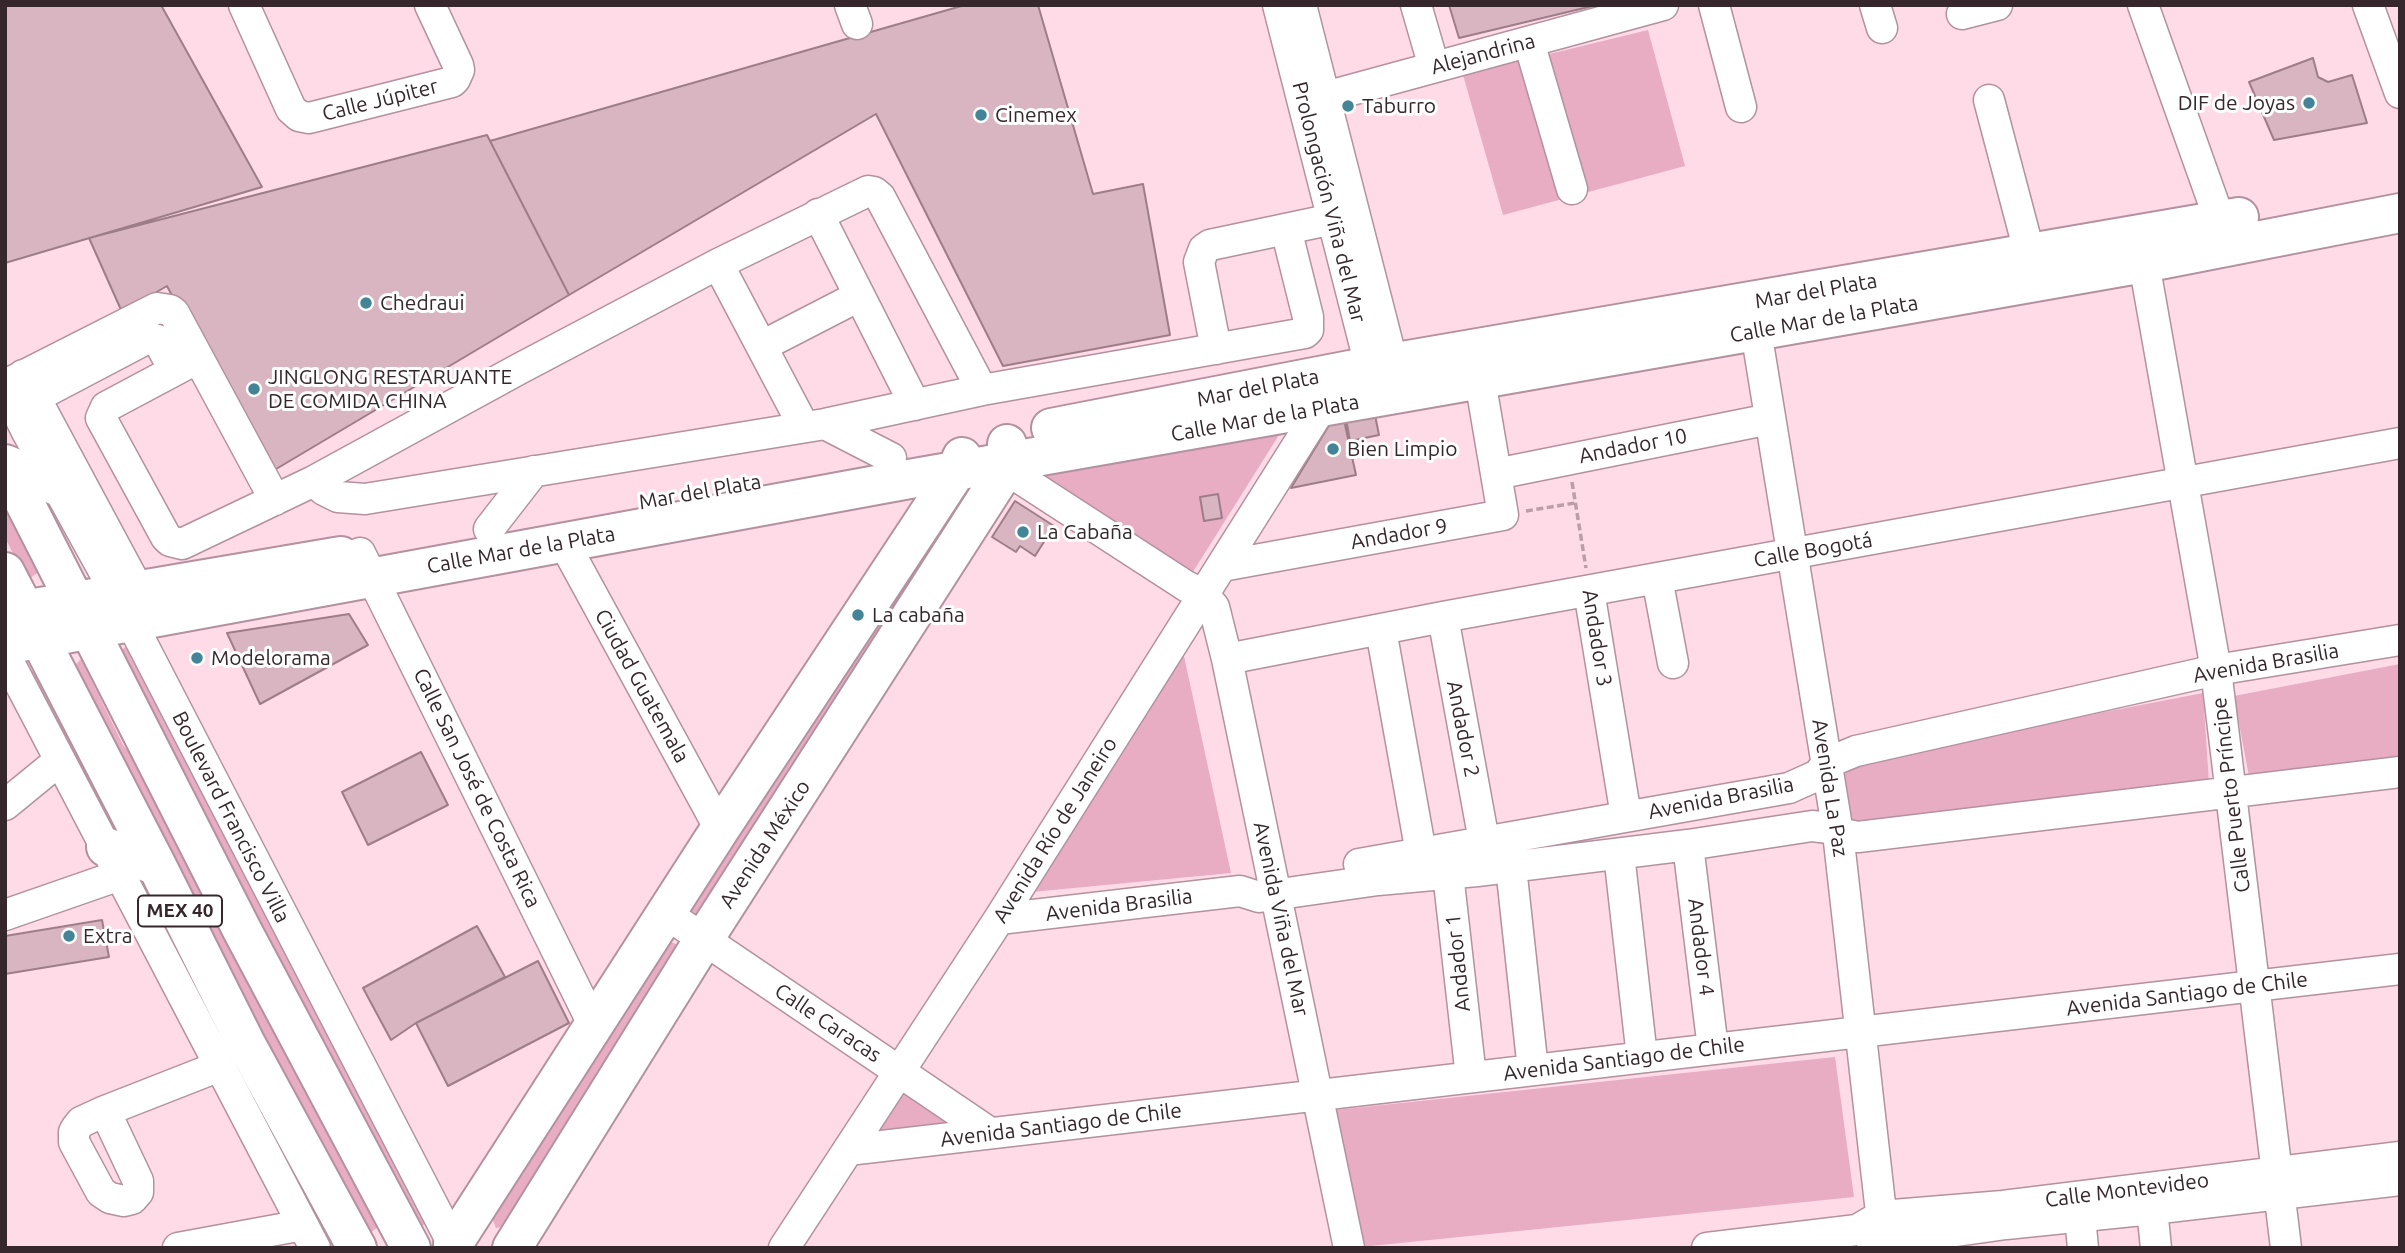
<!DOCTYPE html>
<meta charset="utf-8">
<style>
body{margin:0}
#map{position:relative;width:2405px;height:1253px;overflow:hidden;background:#ffdae7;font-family:Ubuntu,sans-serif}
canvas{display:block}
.frame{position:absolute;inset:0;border:7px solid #35272c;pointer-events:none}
</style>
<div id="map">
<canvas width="2405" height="1253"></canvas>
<div class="frame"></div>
</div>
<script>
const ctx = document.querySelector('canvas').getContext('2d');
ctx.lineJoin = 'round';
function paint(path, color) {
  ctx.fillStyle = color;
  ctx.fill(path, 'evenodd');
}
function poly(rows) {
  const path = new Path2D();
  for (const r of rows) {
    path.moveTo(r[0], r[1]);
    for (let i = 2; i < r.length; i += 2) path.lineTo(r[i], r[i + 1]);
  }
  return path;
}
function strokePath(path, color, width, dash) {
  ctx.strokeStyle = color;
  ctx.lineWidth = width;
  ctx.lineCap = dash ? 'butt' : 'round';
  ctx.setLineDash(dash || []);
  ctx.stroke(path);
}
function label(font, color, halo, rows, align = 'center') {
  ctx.font = font + ' Ubuntu,sans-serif';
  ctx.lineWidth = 6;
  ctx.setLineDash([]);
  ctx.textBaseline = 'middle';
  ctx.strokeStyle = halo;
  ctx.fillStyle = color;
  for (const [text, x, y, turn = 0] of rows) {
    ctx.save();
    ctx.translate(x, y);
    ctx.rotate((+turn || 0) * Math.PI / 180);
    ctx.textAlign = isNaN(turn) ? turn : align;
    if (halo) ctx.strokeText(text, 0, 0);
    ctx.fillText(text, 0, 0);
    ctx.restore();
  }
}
const green = poly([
 [1648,30,1685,166,1503,215,1463,75],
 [1284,427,1191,575,1037,474],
 [5,502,40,571,26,581,5,537],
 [949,503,961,503,702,916,693,915,688,909],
 [127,646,427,1222,415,1232,114,655],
 [1182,647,1231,873,1021,893],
 [81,659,123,745,148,774,386,1221,370,1233,282,1085,71,669],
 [2400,664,2400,762,2250,782,2234,696],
 [38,667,133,847,106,826,26,676],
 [2203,693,2209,783,1847,828,1841,763],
 [665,940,676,944,680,951,516,1223,496,1228,488,1208],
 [1835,1057,1854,1197,1361,1247,1335,1110],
 [897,1079,947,1123,863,1132]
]);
const building = poly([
 [5,5,161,5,262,187,5,263,5,5],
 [965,5,1038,5,1093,194,1143,184,1170,335,1003,366,876,114,569,295,490,141,965,5],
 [1449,5,1597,5,1459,38,1449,5],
 [2313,58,2318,77,2328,82,2352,75,2367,123,2274,140,2249,82,2313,58],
 [487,135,569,295,266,475,167,286,122,312,89,238,487,135],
 [1375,415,1379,435,1350,441,1346,419,1375,415],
 [1344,420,1356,475,1291,488,1331,422,1344,420],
 [1218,494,1222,518,1204,521,1200,497,1218,494],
 [1015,501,1054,526,1035,556,1020,546,1016,552,992,537,1015,501],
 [349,614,368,645,260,704,227,633,349,614],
 [421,752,448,805,368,845,342,792,421,752],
 [102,920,109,957,5,974,5,936,102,920],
 [477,926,505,977,416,1023,391,1040,363,988,477,926],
 [538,961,569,1023,448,1086,416,1023,538,961]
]);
const path = poly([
 [1572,482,1586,568],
 [1526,511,1575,503]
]);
const minor = poly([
 [244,5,291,109,299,116,309,118,452,82,455,79,459,70,458,65,430,5],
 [850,5,857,24],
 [1278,5,1375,385],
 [1301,5,1398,384],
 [1416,5,1434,67],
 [1714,5,1741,107],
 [1875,5,1882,28],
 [2143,5,2220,221],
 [2368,5,2400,93],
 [1962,14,1997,5],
 [1529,42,1572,189],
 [1989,100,2030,255],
 [1307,102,1663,5],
 [818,214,915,405],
 [2144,263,2216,670,2286,1248],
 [718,264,804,427],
 [1756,331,1838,833,1885,1248],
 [762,346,859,296],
 [1216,349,1199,262,1204,249,1210,245,1333,219],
 [198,358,106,407,101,418,166,537,170,541,182,544,314,481,519,369,718,264,868,191,874,192,880,197,982,390],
 [23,375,139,591],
 [5,385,157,308,170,310,174,313,275,500],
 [5,387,26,430,117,595,455,1248],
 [34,398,148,338,157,340,160,344,174,370],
 [825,424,891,458],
 [1006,462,1021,479,1186,586,1204,595,1214,607,1227,659,1349,1248],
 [1496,474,1770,419],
 [314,481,324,490,338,497,365,499,825,424,982,390,1305,333,1308,330,1308,317,1286,229],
 [489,529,534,471],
 [564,543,720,829],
 [360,553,593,1024],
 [1222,566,1503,515,1480,380],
 [1657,578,1673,663],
 [1589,591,1626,816],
 [1443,617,1484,841],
 [1381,630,1421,853],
 [5,655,315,1248],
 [1227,659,1443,617,2400,443],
 [5,805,60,760],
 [1688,845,1713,1049],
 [1619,854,1642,1057],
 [1446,856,1471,1077],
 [1359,864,1789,788,1818,775,1827,763,1856,751,2216,670,2400,640],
 [1511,867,1533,1070],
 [665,913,990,1133],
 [5,915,120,875],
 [999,919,1240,891,1259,897,1378,880,1477,871,1688,845,1812,826,1829,828,1838,833,1858,837,2400,772],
 [105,1111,138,1181,138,1192,132,1199,124,1201,110,1198,101,1192,74,1142,74,1132,77,1127,81,1122,105,1111,220,1066],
 [848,1150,2400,969],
 [2152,1209,2156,1248],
 [2080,1217,2083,1248],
 [1867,1234,1884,1241,2006,1224,2152,1209,2400,1180],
 [178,1248,303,1225],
 [784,1248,999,919,1321,408],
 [1707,1248,1857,1230,1881,1216,2003,1206,2400,1157]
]);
const major = poly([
 [1051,428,1350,370,2239,217],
 [5,464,242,930,411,1248],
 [5,464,59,487],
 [5,572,157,866,245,1042,357,1248],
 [5,613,341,556],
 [5,645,915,478,2144,263,2400,213],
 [106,847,157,866],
 [453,1244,720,829,923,522,955,473,962,457],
 [512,1248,704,939,1001,476,1006,462,1007,444]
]);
const markers = [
 [2309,103,7,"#438597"],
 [1348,106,7,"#438597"],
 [981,115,7,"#438597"],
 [366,303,7,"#438597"],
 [254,389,7,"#438597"],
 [1333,449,7,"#438597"],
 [1023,532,7,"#438597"],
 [858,615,7,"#438597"],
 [197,658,7,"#438597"],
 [69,936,7,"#438597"]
];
const shields = [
 [180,911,84]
];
const shieldNames = [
 ["MEX 40",180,911]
];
const streetNames = [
 ["Alejandrina",1483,54,-15],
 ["Calle Júpiter",380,100,-14],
 ["Prolongación Viña del Mar",1329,202,76],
 ["Mar del Plata",1816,291,-10],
 ["Calle Mar de la Plata",1824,319,-10],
 ["Mar del Plata",1258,388,-11],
 ["Calle Mar de la Plata",1265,418,-10],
 ["Andador 10",1633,446,-11],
 ["Mar del Plata",700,492,-10],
 ["Andador 9",1399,534,-10],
 ["Calle Mar de la Plata",521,550,-10],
 ["Calle Bogotá",1813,550,-10],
 ["Andador 3",1597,638,81],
 ["Avenida Brasilia",2266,663,-10],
 ["Ciudad Guatemala",642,686,61],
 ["Andador 2",1463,729,79],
 ["Calle San José de Costa Rica",477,788,64],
 ["Avenida La Paz",1830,788,81],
 ["Calle Puerto Príncipe",2231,795,-97],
 ["Avenida Brasilia",1721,798,-11],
 ["Boulevard Francisco Villa",231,817,63],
 ["Avenida Río de Janeiro",1055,830,-58],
 ["Avenida México",765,844,-57],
 ["Avenida Brasilia",1119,905,-7],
 ["Avenida Viña del Mar",1281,919,78],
 ["Andador 4",1701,947,83],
 ["Andador 1",1458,963,-96],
 ["Avenida Santiago de Chile",2187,994,-7],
 ["Calle Caracas",828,1023,34],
 ["Avenida Santiago de Chile",1624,1059,-7],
 ["Avenida Santiago de Chile",1061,1125,-7],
 ["Calle Montevideo",2127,1190,-7]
];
const poiNames = [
 ["DIF de Joyas",2295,103,"right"],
 ["Taburro",1362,106],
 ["Cinemex",995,115],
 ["Chedraui",380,303],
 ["JINGLONG RESTARUANTE",268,377],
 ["DE COMIDA CHINA",268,401],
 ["Bien Limpio",1347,449],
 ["La Cabaña",1037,532],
 ["La cabaña",872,615],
 ["Modelorama",211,658],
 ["Extra",83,936]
];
paint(green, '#e8adc3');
paint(building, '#d8b5c1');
strokePath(building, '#9e7d89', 2);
strokePath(minor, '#b3919e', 33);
strokePath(major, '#b3919e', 42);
strokePath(path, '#bb9ea8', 3.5, [7, 3.5]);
strokePath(minor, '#fff', 30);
strokePath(major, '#fff', 38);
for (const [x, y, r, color] of markers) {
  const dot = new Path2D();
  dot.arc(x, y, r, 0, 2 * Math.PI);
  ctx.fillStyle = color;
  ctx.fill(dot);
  strokePath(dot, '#fff', 2.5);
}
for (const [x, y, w] of shields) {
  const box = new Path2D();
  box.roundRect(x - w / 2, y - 15.5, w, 31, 5);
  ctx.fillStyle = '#fff';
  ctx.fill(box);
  strokePath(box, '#35272c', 2);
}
label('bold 19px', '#35272c', null, shieldNames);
label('21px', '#35272c', '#fff', streetNames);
label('21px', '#35272c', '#fff', poiNames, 'left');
</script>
